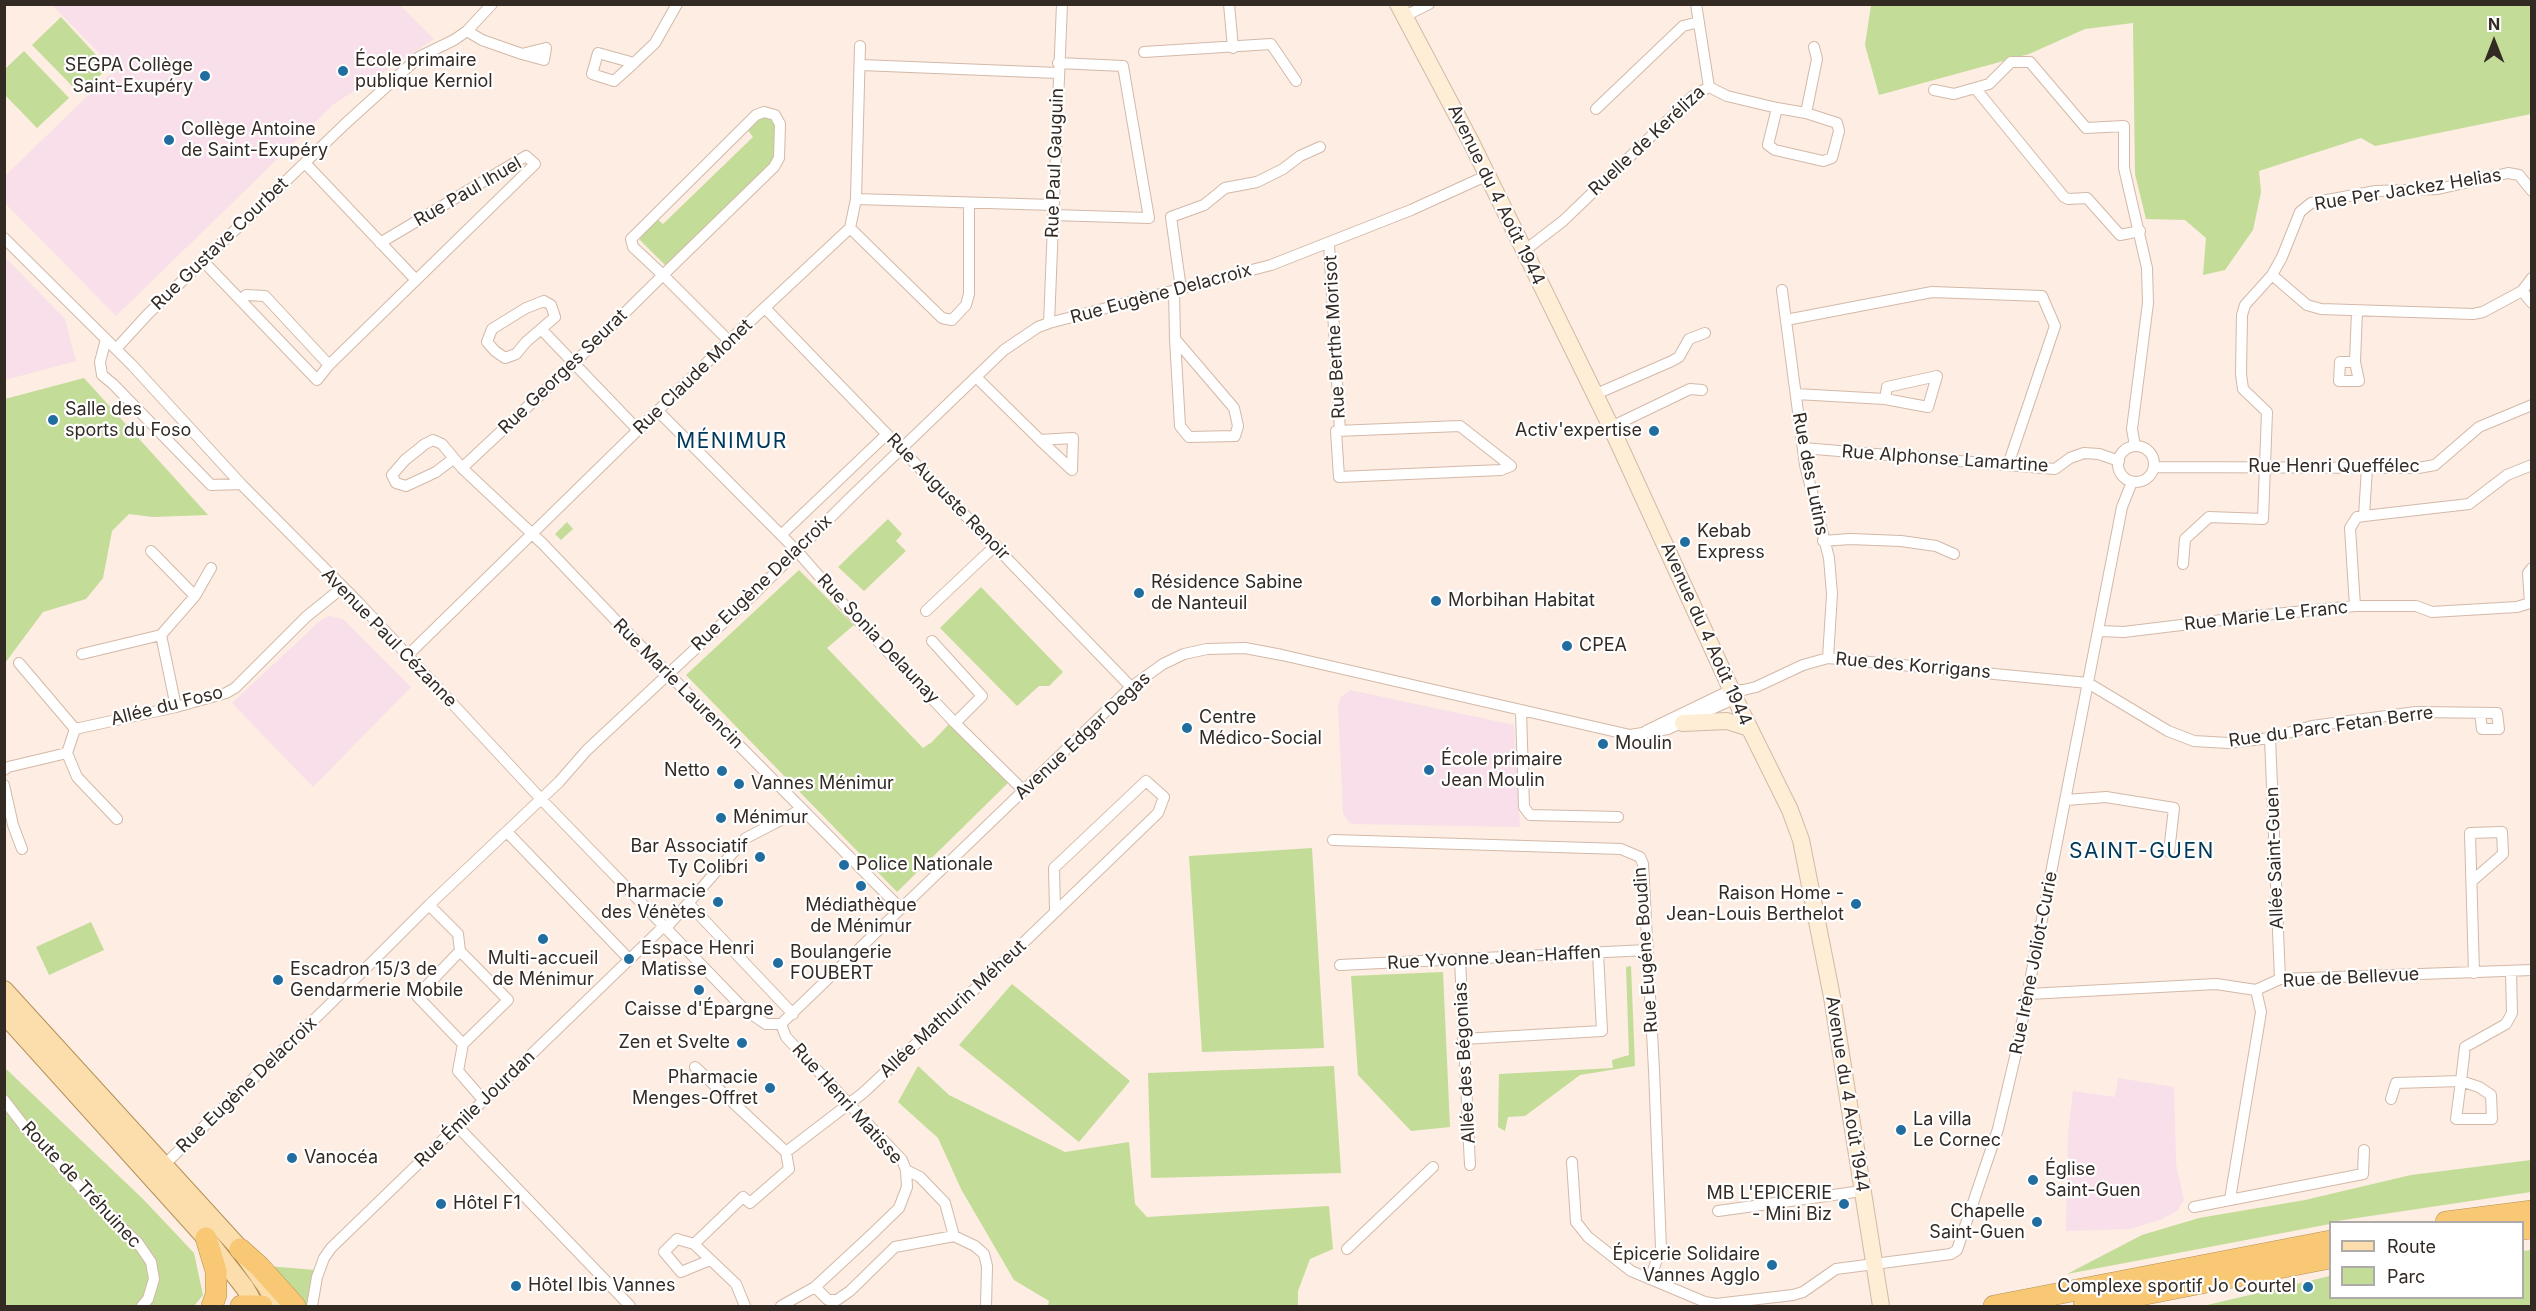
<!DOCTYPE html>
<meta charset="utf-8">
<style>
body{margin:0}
#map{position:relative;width:2536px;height:1311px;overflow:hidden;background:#fdede2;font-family:Inter,sans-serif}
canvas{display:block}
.frame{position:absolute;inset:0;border:6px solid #342a24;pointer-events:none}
.legend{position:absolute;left:2329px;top:1221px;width:195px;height:78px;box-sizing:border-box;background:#fff;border:2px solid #aeaaa7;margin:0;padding:8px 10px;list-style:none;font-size:18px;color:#342a24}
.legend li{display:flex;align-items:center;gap:12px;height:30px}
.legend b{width:30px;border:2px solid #aeaaa7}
.north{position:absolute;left:2464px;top:12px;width:60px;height:60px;-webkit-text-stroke:4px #fff;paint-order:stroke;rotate:0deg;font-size:16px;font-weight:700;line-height:24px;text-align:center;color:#342a24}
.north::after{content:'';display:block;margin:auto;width:21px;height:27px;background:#342a24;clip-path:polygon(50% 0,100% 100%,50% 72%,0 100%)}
</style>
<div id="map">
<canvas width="2536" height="1311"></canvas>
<div class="frame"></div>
<ul class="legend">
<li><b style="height:8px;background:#fbdeac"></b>Route</li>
<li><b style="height:16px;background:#c3dc98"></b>Parc</li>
</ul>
<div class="north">N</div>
</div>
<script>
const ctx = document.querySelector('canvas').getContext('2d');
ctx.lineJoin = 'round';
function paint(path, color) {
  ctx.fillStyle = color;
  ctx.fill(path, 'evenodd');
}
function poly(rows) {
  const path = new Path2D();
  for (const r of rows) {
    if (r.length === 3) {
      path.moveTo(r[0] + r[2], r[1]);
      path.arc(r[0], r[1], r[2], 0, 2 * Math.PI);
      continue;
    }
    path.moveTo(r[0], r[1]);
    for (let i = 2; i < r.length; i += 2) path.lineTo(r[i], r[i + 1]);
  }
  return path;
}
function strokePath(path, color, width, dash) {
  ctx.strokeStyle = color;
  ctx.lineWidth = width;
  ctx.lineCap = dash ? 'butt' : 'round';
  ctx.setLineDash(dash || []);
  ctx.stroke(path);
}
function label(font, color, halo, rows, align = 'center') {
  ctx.font = font + ' Inter,sans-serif';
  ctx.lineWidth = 4.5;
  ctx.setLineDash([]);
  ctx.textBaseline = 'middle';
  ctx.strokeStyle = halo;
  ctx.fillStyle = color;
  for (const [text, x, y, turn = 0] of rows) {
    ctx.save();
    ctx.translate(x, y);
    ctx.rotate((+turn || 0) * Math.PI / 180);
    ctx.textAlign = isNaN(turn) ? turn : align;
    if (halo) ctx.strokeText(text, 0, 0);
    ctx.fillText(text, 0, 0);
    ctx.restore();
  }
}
const education = poly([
 [52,5,400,5,434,39,334,104,116,316,5,203,5,176,115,69],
 [5,257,65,319,76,361,5,380],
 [329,616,343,619,411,687,313,787,232,703,322,619],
 [1350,690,1514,725,1520,827,1352,824,1347,820,1343,813,1338,705,1341,697],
 [2118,1078,2174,1087,2176,1164,2184,1200,2177,1211,2162,1219,2130,1229,2066,1231,2068,1134,2073,1091,2115,1097]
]);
const green = poly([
 [1871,5,2531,5,2531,114,2375,146,2361,138,2259,171,2261,192,2253,230,2225,270,2203,275,2206,238,2185,220,2146,219,2135,174,2133,23,2085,29,2029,54,1879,95,1865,45],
 [61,17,108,68,80,94,32,45],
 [24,51,69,98,37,128,5,95,5,69],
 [761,117,771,117,777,124,777,156,771,165,666,266,640,240,641,234,656,218,663,224,753,137,747,129],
 [84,378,208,515,153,517,129,514,112,531,103,578,86,599,43,612,5,663,5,399],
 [888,519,902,534,896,541,906,551,864,591,838,567],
 [567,522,573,529,561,540,555,534],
 [799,570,854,625,827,648,923,748,932,742,949,724,1008,783,897,892,686,675],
 [981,587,1063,672,1049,686,1039,686,1017,706,940,628],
 [1312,848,1324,1048,1202,1052,1189,856],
 [91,922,104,950,49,975,36,947],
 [1631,966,1635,1066,1580,1075,1525,1116,1508,1117,1505,1131,1498,1127,1499,1074,1613,1068,1612,1060,1629,1055,1626,967],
 [1443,972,1450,1127,1411,1131,1358,1075,1351,976],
 [1012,984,1130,1081,1079,1142,959,1045],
 [918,1066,949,1095,1065,1152,1129,1142,1135,1204,1147,1217,1329,1206,1333,1249,1310,1259,1298,1291,1298,1306,1048,1306,1049,1301,1014,1280,961,1189,938,1138,898,1102],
 [1334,1066,1341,1173,1151,1178,1148,1073],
 [4,1067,143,1199,194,1253,203,1295,194,1306,5,1306],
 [2531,1160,2531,1192,2330,1222,2330,1224,2067,1274,2142,1235,2199,1218,2305,1200,2411,1175],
 [2531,1250,2531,1306,2203,1306,2330,1276,2330,1298,2522,1298,2523,1251],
 [267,1266,315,1270,308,1306,303,1306]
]);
const street = poly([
 [1229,4,1233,48],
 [1696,4,1709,87],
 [1405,16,1429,4],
 [467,31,482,40,522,54,544,60,546,48,522,54],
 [1144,52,1271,44,1296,81],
 [634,63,598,53,592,74,614,81,634,63,655,43,677,4],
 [861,65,1058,73],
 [1709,87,1727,96,1777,108],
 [1975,88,2064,197,2068,199,2087,198,2120,235,2140,231],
 [1934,90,1954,94,1989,84,2011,62,2030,62,2086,128,2124,126,2124,168,2147,268,2148,303,2132,429,2135,446],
 [1777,108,1806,113,1837,123,1839,131,1832,158,1823,161,1775,150,1768,145,1777,108],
 [1596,109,1683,26,1699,22],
 [1806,113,1817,59,1814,47],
 [305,163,416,280],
 [856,199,1053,205],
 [1053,215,1149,218,1123,66,1058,63],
 [850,228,942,318,952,320,966,305,969,294,969,203],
 [4,238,132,365,241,484,359,603,541,799,744,1009,766,1024,781,1024],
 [1329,244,1340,431],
 [1524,251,1563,221,1693,96,1709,87],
 [203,261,317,380,329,365,535,164,526,156,380,243],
 [2532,278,2522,291,2532,303],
 [1181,289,1171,217,1204,205,1225,188,1257,182,1283,169,1300,156,1320,147],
 [1782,290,1805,465,1829,558,1832,594,1828,658],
 [1174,291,1175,339,1180,426,1189,437,1235,436,1238,426,1234,408,1175,339],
 [2522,291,2483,312,2473,314,2321,309,2307,305,2272,275,2282,257,2300,212,2311,203,2376,191,2438,189,2508,173,2519,175,2532,191],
 [241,300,246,295,265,296,329,365],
 [544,301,551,305,555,317,526,342,516,354,505,358,495,351,487,342,492,329,526,308,544,301],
 [765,308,1131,687],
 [1786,320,1932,292,2042,296,2055,326,2008,465],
 [1049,323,1062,4],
 [542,330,638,430],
 [106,339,100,362,102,375,113,384,211,485,241,484],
 [116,349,147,315,345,124,419,57,454,40,467,31,492,4],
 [2355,362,2340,362,2339,381,2359,381,2355,362,2357,311],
 [976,377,1040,440,1072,470,1073,438,1040,440],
 [1796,394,1885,399,1928,407,1937,376,1887,387,1885,399],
 [1594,395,1672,361,1679,357,1689,339,1705,333],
 [658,411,798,552,853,615,955,723,1023,790],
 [1460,426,1511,466,1501,470,1339,477,1336,431,1460,426],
 [1611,427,1690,389,1702,390],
 [2136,464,18],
 [1803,448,2055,469,2070,458,2084,453,2099,454,2119,461],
 [453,459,436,472,406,486,396,483,392,475,405,460,425,444,433,440,442,444,462,468,543,544,625,630,901,909],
 [2154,467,2418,468,2435,465,2479,427,2532,405],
 [462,468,573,364,663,275,774,167,779,158,780,124,775,115,764,112,756,115,631,239,633,247,663,275,729,341],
 [2367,468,2364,516,2469,504,2507,475,2532,465],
 [781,535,887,434],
 [1823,541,1850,539,1901,541,1936,546,1954,554],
 [151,551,195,596],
 [2183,564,2185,539,2209,517,2263,519,2267,412,2243,389,2241,374,2242,315,2245,305,2272,275],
 [2355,606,2350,528,2357,517,2364,516],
 [926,611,996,545],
 [2099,631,2124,632,2255,616,2355,606,2416,606,2432,612,2517,607,2530,603,2528,573,2532,568],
 [932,641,982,696,955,723],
 [82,654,161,635],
 [407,656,729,341,850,228,856,199,860,46],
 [19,663,75,729,176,707,226,693,235,688,306,617,343,587],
 [176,707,161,635,195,596,211,568],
 [1521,711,1524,807,1530,815,1618,817],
 [75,729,67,753,77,777,117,819],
 [1646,731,1731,690,1743,690,1756,687,1803,665,1828,658,2088,683,2168,731,2194,741,2228,743,2270,738,2312,726,2416,712,2497,713,2499,729,2482,729,2480,713],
 [2270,738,2280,979],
 [4,770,8,767,67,753],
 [4,785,13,825,22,849],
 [2066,800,2106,797,2174,808,2169,852],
 [507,832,629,959],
 [1333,840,1621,849,1640,857,1643,864,1654,1070,1661,1248,1650,1279],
 [2472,881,2503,854,2502,832,2470,833,2474,973],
 [689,904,793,1014],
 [429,905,458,934,460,951],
 [666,928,746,838,802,809],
 [460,951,508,1000,463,1044],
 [460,951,417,996,463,1044],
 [1460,960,1470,1165],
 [1340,965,1647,950],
 [2029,994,2216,984,2256,990,2280,979,2532,970],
 [781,1024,1131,687,1163,664,1184,654,1207,649,1245,648,1282,655,1630,735,1668,729,1727,702,1743,690],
 [1463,1039,1602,1031,1598,953],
 [463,1044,458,1071,484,1101],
 [695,1067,786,1152],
 [2391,1099,2396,1083,2461,1081,2479,1087,2491,1095,2492,1119,2456,1119,2461,1081,2465,1047,2506,1024,2512,1013,2511,971],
 [4,1100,24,1126,94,1202,138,1243,151,1262,154,1279,148,1299,142,1306],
 [458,1127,630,1306],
 [786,1152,863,1093,990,975,1158,813,1164,797,1146,781,1054,868,1055,910],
 [1572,1162,1576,1222,1588,1237,1631,1271,1705,1302,1716,1304,1793,1295,1803,1292,1836,1269,1951,1254,1957,1250,1998,1129,2016,1053,2122,507,2132,482],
 [161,1168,326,1008,429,905,559,782,587,750,754,594,850,498,1004,350,1038,327,1049,323,1271,265,1411,210,1488,175],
 [906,1170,920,1177,945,1203,954,1236],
 [2230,1199,2261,1012,2256,990],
 [2194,1207,2363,1174,2364,1150],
 [1718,1211,1862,1191],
 [694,1244,743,1197,750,1203,789,1169,786,1152],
 [1347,1249,1433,1167],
 [710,1260,681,1272,664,1252,677,1239,694,1244,736,1284,745,1306],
 [815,1287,828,1300,837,1300,850,1291,895,1247,954,1236,975,1246,984,1254,987,1266,986,1306],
 [312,1306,317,1277,324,1258,331,1248,664,926],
 [781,1306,815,1287,869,1237,899,1208,907,1187,906,1170,902,1160,786,1037,781,1024]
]);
const secondary = poly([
 [1398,4,1471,142,1611,427,1741,711,1790,810,1801,840,1832,997,1881,1306],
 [1683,723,1727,721,1749,728]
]);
const primary = poly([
 [4,990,240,1249,267,1287,277,1306],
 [4,1014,206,1238,245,1288,255,1306]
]);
const highway = poly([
 [2446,1222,2532,1211],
 [2522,1229,2532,1228],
 [206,1238,216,1271,216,1295,212,1306],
 [240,1249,260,1267,295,1306],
 [241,1306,262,1306],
 [1994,1306,2330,1241],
 [2084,1306,2330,1258]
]);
const markers = [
 [343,71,6,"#226da0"],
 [205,76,6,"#226da0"],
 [169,140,6,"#226da0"],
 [53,420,6,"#226da0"],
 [1654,431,6,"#226da0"],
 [1685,542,6,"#226da0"],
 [1139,593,6,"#226da0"],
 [1436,601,6,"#226da0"],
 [1567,646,6,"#226da0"],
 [1187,728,6,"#226da0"],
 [1603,744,6,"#226da0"],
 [1429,770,6,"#226da0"],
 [722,771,6,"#226da0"],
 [739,784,6,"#226da0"],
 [721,818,6,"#226da0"],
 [760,857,6,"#226da0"],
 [844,865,6,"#226da0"],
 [861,886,6,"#226da0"],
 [718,902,6,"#226da0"],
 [1856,904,6,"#226da0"],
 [543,939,6,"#226da0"],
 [629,959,6,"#226da0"],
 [778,963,6,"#226da0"],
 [278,980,6,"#226da0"],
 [699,990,6,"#226da0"],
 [742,1043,6,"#226da0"],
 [770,1088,6,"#226da0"],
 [1901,1130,6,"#226da0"],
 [292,1158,6,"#226da0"],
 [2033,1180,6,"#226da0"],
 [441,1204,6,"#226da0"],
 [1844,1204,6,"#226da0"],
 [2037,1222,6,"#226da0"],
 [1772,1265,6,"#226da0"],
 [516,1286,6,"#226da0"],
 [2308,1287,6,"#226da0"]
];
const poiNames = [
 ["École primaire",355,61],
 ["publique Kerniol",355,82],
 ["SEGPA Collège",193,66,"right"],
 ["Saint-Exupéry",193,87,"right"],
 ["Collège Antoine",181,130],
 ["de Saint-Exupéry",181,151],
 ["Salle des",65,410],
 ["sports du Foso",65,431],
 ["Activ'expertise",1642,431,"right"],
 ["Kebab",1697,532],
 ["Express",1697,553],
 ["Résidence Sabine",1151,583],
 ["de Nanteuil",1151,604],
 ["Morbihan Habitat",1448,601],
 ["CPEA",1579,646],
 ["Centre",1199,718],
 ["Médico-Social",1199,739],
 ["Moulin",1615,744],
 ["École primaire",1441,760],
 ["Jean Moulin",1441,781],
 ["Netto",710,771,"right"],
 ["Vannes Ménimur",751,784],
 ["Ménimur",733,818],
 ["Bar Associatif",748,847,"right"],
 ["Ty Colibri",748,868,"right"],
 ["Police Nationale",856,865],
 ["Pharmacie",706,892,"right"],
 ["des Vénètes",706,913,"right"],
 ["Raison Home -",1844,894,"right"],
 ["Jean-Louis Berthelot",1844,915,"right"],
 ["Médiathèque",861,906,"center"],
 ["de Ménimur",861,927,"center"],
 ["Espace Henri",641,949],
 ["Matisse",641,970],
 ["Boulangerie",790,953],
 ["FOUBERT",790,974],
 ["Multi-accueil",543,959,"center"],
 ["de Ménimur",543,980,"center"],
 ["Escadron 15/3 de",290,970],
 ["Gendarmerie Mobile",290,991],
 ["Caisse d'Épargne",699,1010,"center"],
 ["Zen et Svelte",730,1043,"right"],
 ["Pharmacie",758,1078,"right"],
 ["Menges-Offret",758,1099,"right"],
 ["La villa",1913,1120],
 ["Le Cornec",1913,1141],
 ["Vanocéa",304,1158],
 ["Église",2045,1170],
 ["Saint-Guen",2045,1191],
 ["MB L'EPICERIE",1832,1194,"right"],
 ["- Mini Biz",1832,1215,"right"],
 ["Hôtel F1",453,1204],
 ["Chapelle",2025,1212,"right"],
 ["Saint-Guen",2025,1233,"right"],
 ["Épicerie Solidaire",1760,1255,"right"],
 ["Vannes Agglo",1760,1276,"right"],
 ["Hôtel Ibis Vannes",528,1286],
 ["Complexe sportif Jo Courtel",2296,1287,"right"]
];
const streetNames = [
 ["Ruelle de Keréliza",1647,141,-43],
 ["Rue Paul Gauguin",1055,163,-88],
 ["Rue Per Jackez Helias",2408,190,-9],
 ["Rue Paul Ihuel",468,192,-30],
 ["Avenue du 4 Août 1944",1496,195,64],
 ["Rue Gustave Courbet",220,244,-44],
 ["Rue Eugène Delacroix",1161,294,-15],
 ["Rue Berthe Morisot",1335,337,-93],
 ["Rue Georges Seurat",563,372,-44],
 ["Rue Claude Monet",693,377,-44],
 ["Rue Alphonse Lamartine",1945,459,4],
 ["Rue Henri Queffélec",2334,467],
 ["Rue des Lutins",1810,474,79],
 ["Rue Auguste Renoir",948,497,46],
 ["Rue Eugène Delacroix",762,583,-44],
 ["Rue Marie Le Franc",2266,616,-6],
 ["Avenue du 4 Août 1944",1706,634,66],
 ["Avenue Paul Cézanne",389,638,46],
 ["Rue Sonia Delaunay",878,639,47],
 ["Rue des Korrigans",1913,666,5],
 ["Rue Marie Laurencin",678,684,45],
 ["Allée du Foso",167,706,-14],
 ["Rue du Parc Fetan Berre",2331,727,-8],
 ["Avenue Edgar Degas",1083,736,-43],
 ["Allée Saint-Guen",2275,858,-92],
 ["Rue Eugéne Boudin",1646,950,-94],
 ["Rue Yvonne Jean-Haffen",1494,958,-3],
 ["Rue Irène Joliot-Curie",2034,963,-79],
 ["Rue de Bellevue",2351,978,-3],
 ["Allée Mathurin Méheut",953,1009,-43],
 ["Allée des Bégonias",1465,1063,-93],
 ["Rue Eugène Delacroix",247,1085,-44],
 ["Avenue du 4 Août 1944",1847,1094,81],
 ["Rue Henri Matisse",847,1104,48],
 ["Rue Émile Jourdan",475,1109,-44],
 ["Route de Tréhuinec",81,1185,47]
];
const quarterNames = [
 ["MÉNIMUR",732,442],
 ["SAINT-GUEN",2142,852]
];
paint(education, '#f8dfe9');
paint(green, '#c3dc98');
strokePath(street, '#d3b9a8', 12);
strokePath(secondary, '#d3b9a8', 18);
strokePath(primary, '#b39158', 20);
strokePath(highway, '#b39158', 22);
strokePath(street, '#fff', 10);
strokePath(secondary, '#fdeed5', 16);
strokePath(primary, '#fbdeac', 18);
strokePath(highway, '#f8c874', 21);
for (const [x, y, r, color] of markers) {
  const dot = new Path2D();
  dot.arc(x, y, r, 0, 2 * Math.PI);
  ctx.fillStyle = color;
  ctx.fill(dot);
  strokePath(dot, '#fff', 2);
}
label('18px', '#342a24', '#fff', poiNames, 'left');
label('18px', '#342a24', '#fff', streetNames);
ctx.letterSpacing = '1.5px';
label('21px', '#00385a', '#fff', quarterNames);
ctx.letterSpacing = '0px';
</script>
